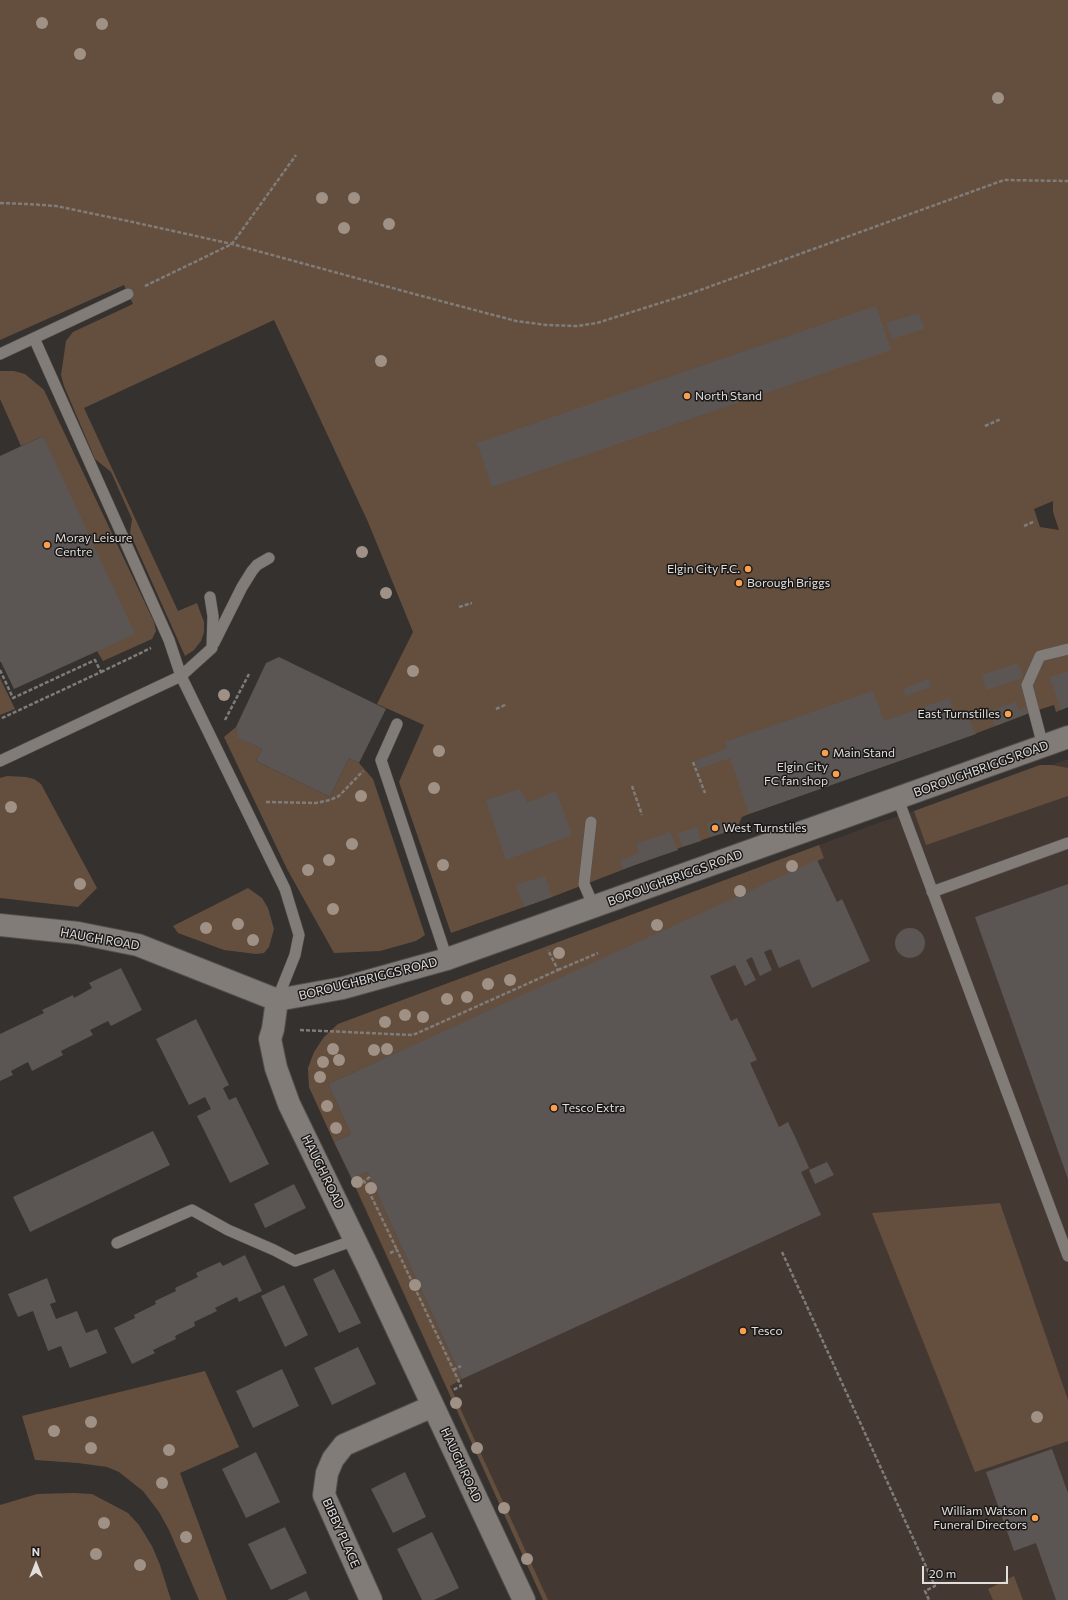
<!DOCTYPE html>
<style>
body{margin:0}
#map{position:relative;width:1068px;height:1600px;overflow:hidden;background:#35312e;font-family:Commissioner,sans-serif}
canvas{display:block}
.north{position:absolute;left:16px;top:1544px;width:40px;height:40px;-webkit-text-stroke:3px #1b1918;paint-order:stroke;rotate:0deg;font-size:11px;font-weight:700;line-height:16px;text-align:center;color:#e1dedc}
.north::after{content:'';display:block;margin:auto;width:14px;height:18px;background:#e1dedc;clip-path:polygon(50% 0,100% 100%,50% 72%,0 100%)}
.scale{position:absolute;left:922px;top:1566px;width:86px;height:18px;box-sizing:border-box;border:2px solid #e1dedc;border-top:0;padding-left:5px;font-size:12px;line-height:14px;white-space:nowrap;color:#e1dedc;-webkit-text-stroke:3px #1b1918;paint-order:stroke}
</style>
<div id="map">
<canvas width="1068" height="1600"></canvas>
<div class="north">N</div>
<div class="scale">20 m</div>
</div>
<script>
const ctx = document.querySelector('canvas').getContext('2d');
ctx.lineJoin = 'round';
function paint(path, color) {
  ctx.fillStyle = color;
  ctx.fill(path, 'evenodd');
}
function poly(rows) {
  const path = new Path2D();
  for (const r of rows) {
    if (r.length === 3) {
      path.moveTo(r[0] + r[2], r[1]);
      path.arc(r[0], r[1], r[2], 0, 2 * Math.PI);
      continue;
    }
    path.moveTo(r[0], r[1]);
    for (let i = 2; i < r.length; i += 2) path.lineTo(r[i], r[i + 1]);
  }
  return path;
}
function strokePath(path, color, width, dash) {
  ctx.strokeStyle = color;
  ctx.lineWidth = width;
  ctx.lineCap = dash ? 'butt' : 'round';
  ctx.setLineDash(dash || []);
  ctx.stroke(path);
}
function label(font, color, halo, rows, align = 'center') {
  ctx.font = font + ' Commissioner,sans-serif';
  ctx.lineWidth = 3;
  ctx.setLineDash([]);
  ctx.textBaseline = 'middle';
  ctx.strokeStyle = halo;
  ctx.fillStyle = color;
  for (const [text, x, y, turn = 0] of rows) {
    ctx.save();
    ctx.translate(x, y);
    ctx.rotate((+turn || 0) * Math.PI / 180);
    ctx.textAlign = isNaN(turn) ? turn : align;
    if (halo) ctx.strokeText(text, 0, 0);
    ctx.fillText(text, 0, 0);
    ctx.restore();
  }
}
const built = poly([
 [1068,759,1068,1600,543,1600,309,1087,308,1068,314,1052,324,1037,338,1024,878,823,914,811,1040,765,1052,765]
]);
const green = poly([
 [0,0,1068,0,1068,707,1056,712,1054,705,1035,711,964,738,749,814,742,817,737,828,682,847,552,897,451,933,399,782,424,725,377,704,413,632,368,522,274,320,84,408,178,611,197,603,204,622,204,632,201,641,194,650,185,656,130,533,132,519,111,472,95,459,64,386,61,375,66,341,73,332,133,304,124,285,0,340],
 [1053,501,1053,512,1059,530,1040,527,1034,509],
 [0,371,14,371,25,374,44,390,154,622,156,631,152,639,103,661,97,651,43,436,21,446,0,399],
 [0,678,15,709,0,715],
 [236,727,239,738,262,749,256,761,330,797,349,758,359,763,373,779,425,935,416,941,380,951,334,953,287,869,224,737],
 [1040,765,1052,765,1068,768,1068,796,926,845,914,811],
 [7,776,26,777,34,779,41,784,97,888,78,907,0,898,0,778],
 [819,845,824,858,328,1084,351,1134,334,1142,309,1087,308,1068,314,1052,324,1037,338,1024],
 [248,888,262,898,268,908,274,929,269,947,264,953,256,954,224,950,178,933,173,926],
 [367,1172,462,1379,450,1386,548,1600,543,1600,352,1179],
 [1000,1203,1068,1400,1068,1441,975,1472,872,1213],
 [205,1371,239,1447,180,1473,227,1600,199,1600,169,1530,159,1512,143,1491,119,1472,107,1467,78,1463,35,1460,22,1416],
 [74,1493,92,1494,128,1513,139,1525,152,1546,160,1565,171,1600,0,1600,0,1505,37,1494],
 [1014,1576,1023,1600,993,1600,988,1589]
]);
const building = poly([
 [876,306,891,350,492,487,477,443],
 [919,313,924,329,892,339,886,323],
 [43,436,135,634,14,689,1,662,0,662,0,456],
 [279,657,386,709,359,763,349,758,330,797,256,761,262,749,238,738,236,727,266,663],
 [1018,663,1023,678,986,690,982,675],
 [1068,671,1068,707,1061,710,1050,677],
 [928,679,931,687,906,696,903,689],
 [873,691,884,721,949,698,958,721,968,717,976,734,749,814,730,758,698,769,695,761,727,748,725,742],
 [1015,702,1019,710,1026,707,1029,713,995,726,989,712],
 [520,789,527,803,556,791,572,835,506,860,486,800],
 [719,819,724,833,710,837,707,824],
 [697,827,701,841,682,847,678,833],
 [670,832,678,850,623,869,620,861,639,853,636,844],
 [817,860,837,902,842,899,870,961,812,988,799,959,779,968,771,949,764,952,772,970,760,976,752,957,746,960,756,980,745,986,735,965,710,976,731,1021,737,1018,757,1060,750,1063,779,1127,788,1122,797,1141,809,1168,801,1172,821,1215,462,1379,367,1172,352,1179,334,1142,351,1134,328,1084],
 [545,876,552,897,524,907,516,885],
 [1068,884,1068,1179,975,917],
 [910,943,15],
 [121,968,142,1010,111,1026,108,1021,90,1030,93,1035,61,1051,63,1055,32,1071,28,1062,11,1071,13,1075,0,1081,0,1034,44,1013,42,1010,73,995,74,998,92,988,89,983],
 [196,1019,229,1085,223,1088,229,1100,236,1097,269,1164,230,1183,197,1116,211,1109,205,1097,189,1105,156,1039],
 [153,1131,170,1165,30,1232,13,1197],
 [827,1162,834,1175,815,1184,809,1170],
 [294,1184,306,1208,265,1228,254,1204],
 [245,1255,262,1291,239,1302,237,1297,215,1308,217,1311,194,1322,195,1326,175,1336,176,1339,153,1350,155,1353,132,1364,114,1328,135,1318,134,1315,156,1304,155,1301,176,1291,175,1288,198,1277,196,1273,220,1262,223,1266],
 [334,1269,361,1323,339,1333,313,1279],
 [47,1278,56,1302,50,1304,56,1319,77,1311,86,1333,97,1329,107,1353,70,1368,61,1346,48,1351,33,1311,18,1317,8,1294],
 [284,1285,308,1335,285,1347,261,1296],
 [358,1347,376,1384,332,1405,314,1368],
 [282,1369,299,1406,253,1428,236,1391],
 [1052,1449,1068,1493,1068,1600,1056,1600,1036,1543,1014,1551,986,1472],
 [256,1452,280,1502,246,1518,222,1469],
 [405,1472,426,1517,393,1533,371,1489],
 [285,1527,307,1573,271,1590,248,1544],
 [432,1532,459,1588,434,1600,422,1600,397,1549],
 [306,1591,310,1600,287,1600]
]);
const path = poly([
 [0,203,27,204,56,206,128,221,232,244,418,295,516,321,546,325,577,326,597,323,692,293,1004,180,1068,181],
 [145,286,232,244,296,155],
 [985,426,1001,419],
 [1024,526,1035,521],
 [459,607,472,603],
 [0,670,13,698,95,660,101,672,0,719],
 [101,672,151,648],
 [496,709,507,704],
 [225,720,249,674],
 [693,762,705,793],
 [632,786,642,815],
 [266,802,316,803,330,800,339,796,363,771],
 [558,970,598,953],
 [300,1030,413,1035,558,970,548,950],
 [370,1177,364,1181,397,1250],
 [782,1252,935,1586,925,1591,929,1600],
 [390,1253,397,1250,461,1386,453,1390],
 [453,1370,461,1366]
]);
const service = poly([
 [34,338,169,640,181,676,212,648,213,616,210,597],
 [0,354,128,294],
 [214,643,242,587,252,571,257,565,269,558],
 [397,724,381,760,447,959],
 [1043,746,1027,685,1040,656,1068,649],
 [0,761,181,676,285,889,299,935,295,955,277,1000],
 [898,799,1068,1256],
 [591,822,584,884,594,907],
 [932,892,1068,843],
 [117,1243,192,1210,228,1230,274,1250,295,1261,355,1240]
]);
const minor = poly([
 [0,925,78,933,138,945,277,1000],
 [277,1000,343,988,447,959,1068,737],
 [277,1000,273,1029,270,1039,276,1068,289,1104,367,1265,524,1600],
 [371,1600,324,1495,327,1473,333,1459,344,1445,433,1406]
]);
const trees = [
 [42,23],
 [102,24],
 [80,54],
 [998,98],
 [322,198],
 [354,198],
 [389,224],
 [344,228],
 [381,361],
 [362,552],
 [386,593],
 [413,671],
 [224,695],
 [439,751],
 [434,788],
 [361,796],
 [11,807],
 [352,844],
 [329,860],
 [443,865],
 [792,866],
 [308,870],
 [80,884],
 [740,891],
 [333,909],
 [238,924],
 [657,925],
 [206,928],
 [253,940],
 [559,953],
 [510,980],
 [488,984],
 [467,997],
 [447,999],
 [405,1015],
 [423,1017],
 [385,1022],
 [333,1049],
 [387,1049],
 [374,1050],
 [339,1060],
 [323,1062],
 [320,1077],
 [327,1106],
 [336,1128],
 [357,1182],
 [371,1188],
 [415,1285],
 [456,1403],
 [1037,1417],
 [91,1422],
 [54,1431],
 [91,1448],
 [477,1448],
 [169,1450],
 [162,1483],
 [504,1508],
 [104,1523],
 [186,1537],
 [96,1554],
 [527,1559],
 [140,1565]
];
const markers = [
 [687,396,4,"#f99f4d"],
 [47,545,4,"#f99f4d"],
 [748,569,4,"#f99f4d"],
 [739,583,4,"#f99f4d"],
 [1008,714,4,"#f99f4d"],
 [825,753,4,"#f99f4d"],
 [836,774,4,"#f99f4d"],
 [715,828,4,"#f99f4d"],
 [554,1108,4,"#f99f4d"],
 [743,1331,4,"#f99f4d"],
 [1035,1518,4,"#f99f4d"]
];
const poiNames = [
 ["North Stand",695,396],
 ["Moray Leisure",55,538],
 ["Centre",55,552],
 ["Elgin City F.C.",740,569,"right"],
 ["Borough Briggs",747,583],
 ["East Turnstilles",1000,714,"right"],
 ["Main Stand",833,753],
 ["Elgin City",828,767,"right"],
 ["FC fan shop",828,781,"right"],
 ["West Turnstiles",723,828],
 ["Tesco Extra",562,1108],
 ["Tesco",751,1331],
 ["William Watson",1027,1511,"right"],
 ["Funeral Directors",1027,1525,"right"]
];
const streetNames = [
 ["BOROUGHBRIGGS ROAD",981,769,-20],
 ["BOROUGHBRIGGS ROAD",675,878,-20],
 ["HAUGH ROAD",100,939,10],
 ["BOROUGHBRIGGS ROAD",368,979,-14],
 ["HAUGH ROAD",323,1172,64],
 ["HAUGH ROAD",461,1465,65],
 ["BIBBY PLACE",341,1533,66]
];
paint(built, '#433932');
paint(green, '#644f3f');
paint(building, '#5b5653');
strokePath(service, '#54504d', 12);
strokePath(minor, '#54504d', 24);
strokePath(path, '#7f7c79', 2.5, [4, 2]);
strokePath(service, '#817c78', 11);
strokePath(minor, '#817c78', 22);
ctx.fillStyle = '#a09186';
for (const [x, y] of trees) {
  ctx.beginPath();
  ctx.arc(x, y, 6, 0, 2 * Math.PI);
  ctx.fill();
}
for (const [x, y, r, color] of markers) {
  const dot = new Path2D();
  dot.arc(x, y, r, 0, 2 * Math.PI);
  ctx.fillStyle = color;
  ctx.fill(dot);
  strokePath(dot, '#1b1918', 1.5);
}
label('12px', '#e1dedc', '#1b1918', poiNames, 'left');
label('12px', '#e1dedc', '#1b1918', streetNames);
</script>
